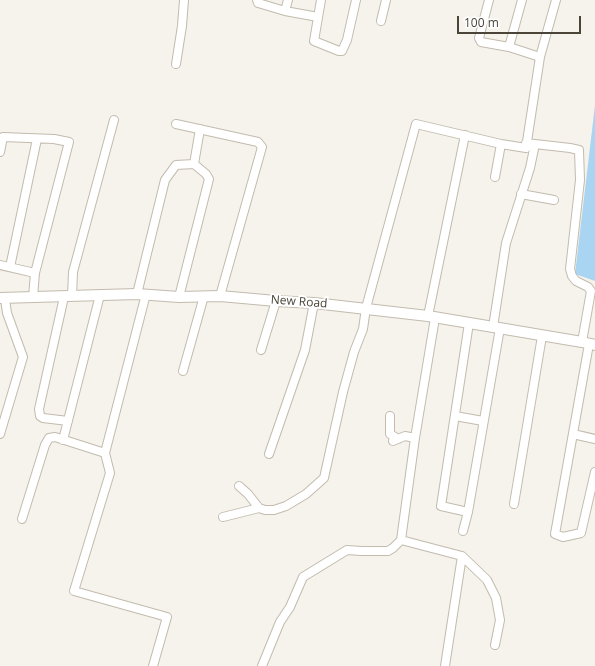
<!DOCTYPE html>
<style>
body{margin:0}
#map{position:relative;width:595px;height:666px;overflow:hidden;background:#f6f3ec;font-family:"Open Sans",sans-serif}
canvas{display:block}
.scale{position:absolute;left:457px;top:16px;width:124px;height:18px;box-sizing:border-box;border:2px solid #4b4439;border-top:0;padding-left:5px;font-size:12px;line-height:14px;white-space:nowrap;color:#4b4439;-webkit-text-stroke:3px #fff;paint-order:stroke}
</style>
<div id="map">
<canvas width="595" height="666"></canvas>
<div class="scale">100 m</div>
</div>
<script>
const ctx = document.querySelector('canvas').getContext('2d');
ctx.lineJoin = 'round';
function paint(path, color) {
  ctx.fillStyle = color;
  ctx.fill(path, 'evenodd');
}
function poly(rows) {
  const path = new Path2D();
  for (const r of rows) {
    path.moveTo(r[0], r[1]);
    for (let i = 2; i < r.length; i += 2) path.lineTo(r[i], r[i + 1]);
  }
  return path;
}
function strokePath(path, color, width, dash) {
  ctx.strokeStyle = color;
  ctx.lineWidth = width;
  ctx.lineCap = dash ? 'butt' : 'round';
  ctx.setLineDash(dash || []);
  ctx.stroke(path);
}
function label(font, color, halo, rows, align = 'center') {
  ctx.font = font + ' "Open Sans",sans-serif';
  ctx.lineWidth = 4;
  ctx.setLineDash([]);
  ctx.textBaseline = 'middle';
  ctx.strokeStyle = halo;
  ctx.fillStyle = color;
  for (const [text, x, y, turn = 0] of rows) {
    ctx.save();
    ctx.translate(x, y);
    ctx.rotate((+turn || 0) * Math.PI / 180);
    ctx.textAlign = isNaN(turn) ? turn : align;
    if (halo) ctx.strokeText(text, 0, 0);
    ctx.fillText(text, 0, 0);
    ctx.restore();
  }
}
const water = poly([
 [595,105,595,281,575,274]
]);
const minor = poly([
 [257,0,258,3,285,11,318,17],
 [321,0,314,41,339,51,342,51,347,40,356,0],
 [489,0,479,38,481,42,509,47,540,57],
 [285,11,288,0],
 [381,21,386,0],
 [509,47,522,0],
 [176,64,182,26,184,0],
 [176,124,258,142,262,147,220,296],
 [526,143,570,148,579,150,580,180,570,269,572,276,576,281,588,287,591,291,582,342],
 [0,152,3,137,54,139,69,142,35,273,33,297],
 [194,164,200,129],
 [495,177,501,144],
 [521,194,554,200],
 [0,265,35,273],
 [10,267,37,139],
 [137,294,165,180,176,165,194,164,206,174,209,179,179,297],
 [146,294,105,453,110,473,74,591,167,617,153,666],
 [72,296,73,272,114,120],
 [64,297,39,409,40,416,43,418,68,421],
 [428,316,465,135],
 [493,327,506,243,530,168,535,144],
 [589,344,555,534,563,537,581,533,595,472],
 [261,350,276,301],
 [183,371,204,296],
 [390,416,390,434,398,439],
 [455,416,483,421],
 [0,434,23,357,7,313,5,299],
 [573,434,595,439],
 [63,440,100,295],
 [393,441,405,436,415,438],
 [269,454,305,350,314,303],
 [239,486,248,494,259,508],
 [514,504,542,336],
 [468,512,441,506,469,323],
 [223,517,259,508,265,510,274,510,286,506,306,494,324,478,343,392,354,352,363,329,366,308,416,124,501,144,526,148,540,57,556,0],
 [22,519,45,445,49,438,55,437,105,453],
 [463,531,468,512,500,328],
 [401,540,462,556,487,580,496,598,500,620,495,645],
 [262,666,280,622,290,607,303,577,347,550,361,551,388,551,393,548,401,540,415,438,435,318],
 [445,666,462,556]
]);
const tertiary = poly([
 [0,298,137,294,179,297,220,296,276,301,314,303,428,316,582,342,595,345]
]);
const streetNames = [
 ["New Road",299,302,4]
];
paint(water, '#a9d4f2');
strokePath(minor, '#c2bbae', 10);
strokePath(tertiary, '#c2bbae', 12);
strokePath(minor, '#fff', 8);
strokePath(tertiary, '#fff', 10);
label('12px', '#4b4439', '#fff', streetNames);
</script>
